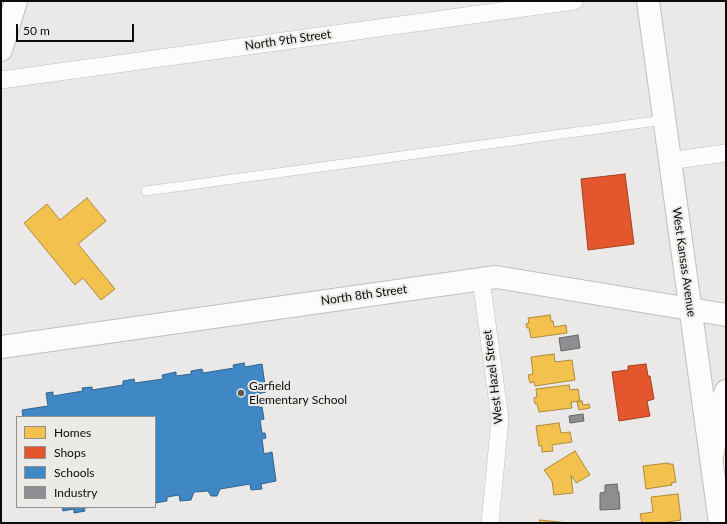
<!DOCTYPE html>
<style>
body{margin:0}
#map{position:relative;width:727px;height:524px;overflow:hidden;background:#eae9e8;font-family:Lato,sans-serif}
canvas{display:block}
.frame{position:absolute;inset:0;border:2px solid #0c0b0a;pointer-events:none}
.legend{position:absolute;left:16px;top:416px;width:140px;height:92px;box-sizing:border-box;background:#ebeae7;border:1px solid #92918f;margin:0;padding:5px 7px;list-style:none;font-size:12px;color:#0c0b0a}
.legend li{display:flex;align-items:center;gap:8px;height:20px}
.legend b{width:20px;border:1px solid #92918f}
.scale{position:absolute;left:16px;top:24px;width:118px;height:18px;box-sizing:border-box;border:2px solid #0c0b0a;border-top:0;padding-left:5px;font-size:12px;line-height:14px;white-space:nowrap;color:#0c0b0a;-webkit-text-stroke:3px #ebeae7;paint-order:stroke}
</style>
<div id="map">
<canvas width="727" height="524"></canvas>
<div class="frame"></div>
<ul class="legend">
<li><b style="height:11px;background:#f2c14e"></b>Homes</li>
<li><b style="height:11px;background:#e4572e"></b>Shops</li>
<li><b style="height:11px;background:#3f88c5"></b>Schools</li>
<li><b style="height:11px;background:#8d8d92"></b>Industry</li>
</ul>
<div class="scale">50 m</div>
</div>
<script>
const ctx = document.querySelector('canvas').getContext('2d');
ctx.lineJoin = 'round';
function paint(path, color) {
  ctx.fillStyle = color;
  ctx.fill(path, 'evenodd');
}
function poly(rows) {
  const path = new Path2D();
  for (const r of rows) {
    path.moveTo(r[0], r[1]);
    for (let i = 2; i < r.length; i += 2) path.lineTo(r[i], r[i + 1]);
  }
  return path;
}
function strokePath(path, color, width, dash) {
  ctx.strokeStyle = color;
  ctx.lineWidth = width;
  ctx.lineCap = dash ? 'butt' : 'round';
  ctx.setLineDash(dash || []);
  ctx.stroke(path);
}
function label(font, color, halo, rows, align = 'center') {
  ctx.font = font + ' Lato,sans-serif';
  ctx.lineWidth = 4;
  ctx.setLineDash([]);
  ctx.textBaseline = 'middle';
  ctx.strokeStyle = halo;
  ctx.fillStyle = color;
  for (const [text, x, y, turn = 0] of rows) {
    ctx.save();
    ctx.translate(x, y);
    ctx.rotate((+turn || 0) * Math.PI / 180);
    ctx.textAlign = isNaN(turn) ? turn : align;
    if (halo) ctx.strokeText(text, 0, 0);
    ctx.fillText(text, 0, 0);
    ctx.restore();
  }
}
const homes = poly([
 [87,198,106,221,78,244,115,289,101,300,83,278,75,285,24,223,47,204,60,220,87,198],
 [550,315,551,321,553,321,554,327,566,325,567,333,531,338,529,328,527,328,526,324,529,323,528,318,550,315],
 [554,354,555,362,572,360,575,380,535,386,534,382,530,383,528,375,533,374,531,357,554,354],
 [569,385,570,390,578,389,580,401,571,402,572,408,539,412,537,404,535,404,534,398,537,397,536,389,569,385],
 [582,401,583,405,589,404,590,408,579,410,577,402,582,401],
 [559,423,561,433,570,432,572,442,552,445,553,451,542,452,542,446,539,446,536,426,559,423],
 [575,451,590,475,576,483,571,475,573,493,554,495,552,481,544,470,575,451],
 [668,463,668,464,673,464,676,482,671,483,672,485,646,489,643,466,668,463],
 [678,494,681,520,661,523,642,523,640,514,653,512,651,497,678,494],
 [540,520,569,523,539,523,540,520]
]);
const shops = poly([
 [625,174,634,244,588,250,581,179,625,174],
 [646,364,648,376,650,376,654,399,647,401,650,416,619,421,612,372,628,370,628,366,646,364]
]);
const schools = poly([
 [244,363,245,367,262,364,266,392,257,394,259,408,262,407,264,419,260,420,262,433,265,433,266,438,262,439,264,454,272,452,276,481,261,484,262,489,251,490,250,484,220,489,217,496,211,496,208,491,194,492,191,500,180,501,179,495,167,497,167,501,155,503,155,417,23,417,22,410,48,406,46,393,53,392,53,396,83,391,82,388,92,387,92,390,123,385,123,381,134,379,135,383,163,379,162,375,176,372,176,376,191,374,191,371,202,369,203,373,234,368,233,365,244,363],
 [62,507,94,507,84,508,85,511,74,513,74,509,63,511,62,507]
]);
const industry = poly([
 [578,335,580,348,561,351,559,338,578,335],
 [583,414,584,421,570,423,569,416,583,414],
 [617,484,618,492,619,492,620,509,600,510,600,493,605,492,605,485,617,484]
]);
const lane = poly([
 [146,191,664,120]
]);
const street = poly([
 [1,80,574,1],
 [669,161,726,153],
 [481,279,500,419,490,523]
]);
const secondary = poly([
 [1,50,16,1],
 [1,347,496,277,726,315],
 [712,456,723,398,726,391]
]);
const primary = poly([
 [648,1,720,523]
]);
const markers = [
 [241,393,4,"#5a5958"]
];
const streetNames = [
 ["North 9th Street",288,40,-8],
 ["West Kansas Avenue",684,262,82],
 ["North 8th Street",364,295,-8],
 ["West Hazel Street",493,377,-97]
];
const poiNames = [
 ["Garfield",249,386],
 ["Elementary School",249,400]
];
paint(homes, '#f2c14e');
strokePath(homes, '#ad8a3a', 1);
paint(shops, '#e4572e');
strokePath(shops, '#a34023', 1);
paint(schools, '#3f88c5');
strokePath(schools, '#30628d', 1);
paint(industry, '#8d8d92');
strokePath(industry, '#666669', 1);
strokePath(lane, '#c0bfbe', 10);
strokePath(street, '#c0bfbe', 18);
strokePath(secondary, '#c0bfbe', 24);
strokePath(primary, '#c0bfbe', 24);
strokePath(lane, '#fcfcfc', 9);
strokePath(street, '#fcfcfc', 17);
strokePath(secondary, '#fcfcfc', 22);
strokePath(primary, '#fcfcfc', 22);
for (const [x, y, r, color] of markers) {
  const dot = new Path2D();
  dot.arc(x, y, r, 0, 2 * Math.PI);
  ctx.fillStyle = color;
  ctx.fill(dot);
  strokePath(dot, '#ebeae7', 1.5);
}
label('12px', '#0c0b0a', '#ebeae7', streetNames);
label('12px', '#0c0b0a', '#ebeae7', poiNames, 'left');
</script>
